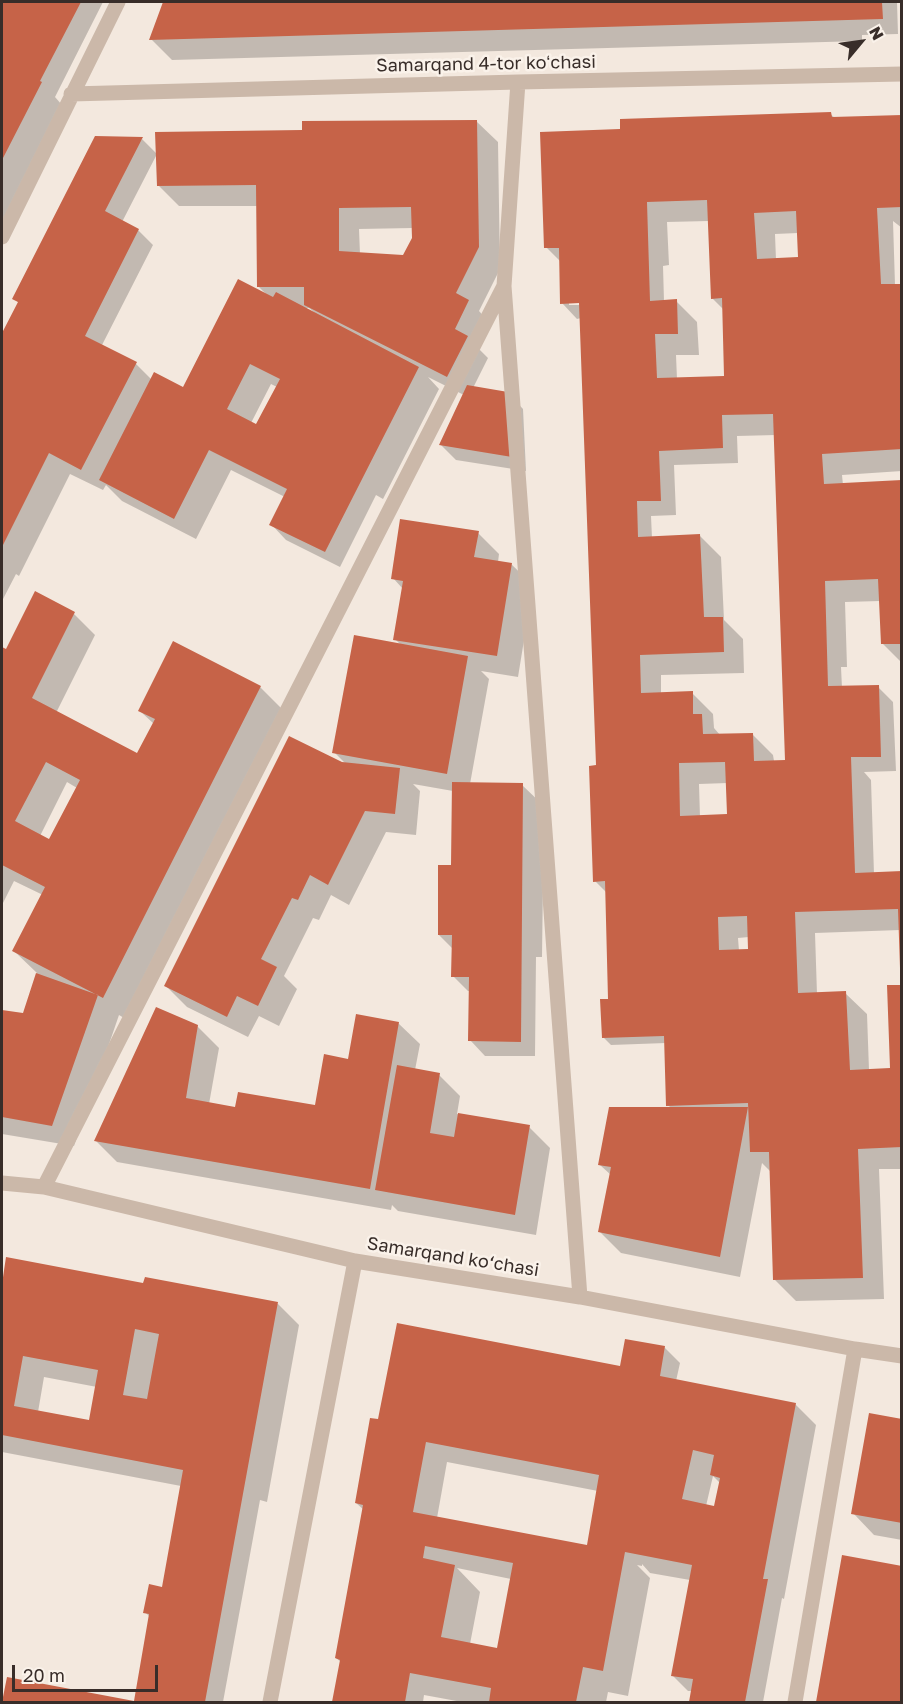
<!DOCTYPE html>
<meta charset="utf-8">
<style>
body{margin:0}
#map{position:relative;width:903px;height:1704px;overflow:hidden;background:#f3e8de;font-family:"Golos Text",sans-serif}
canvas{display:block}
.frame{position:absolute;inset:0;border:3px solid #382d29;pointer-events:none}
.north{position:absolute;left:831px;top:12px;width:60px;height:60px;-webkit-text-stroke:4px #faf2ea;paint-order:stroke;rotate:61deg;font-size:16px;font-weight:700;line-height:24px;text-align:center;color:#382d29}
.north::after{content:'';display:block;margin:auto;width:21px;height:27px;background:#382d29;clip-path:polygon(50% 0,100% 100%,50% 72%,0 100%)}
.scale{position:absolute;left:12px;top:1665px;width:146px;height:27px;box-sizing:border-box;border:3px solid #382d29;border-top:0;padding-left:8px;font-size:18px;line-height:21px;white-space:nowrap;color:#382d29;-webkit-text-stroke:4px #faf2ea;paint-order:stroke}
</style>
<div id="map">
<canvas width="903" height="1704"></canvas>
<div class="frame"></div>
<div class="north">N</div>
<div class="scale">20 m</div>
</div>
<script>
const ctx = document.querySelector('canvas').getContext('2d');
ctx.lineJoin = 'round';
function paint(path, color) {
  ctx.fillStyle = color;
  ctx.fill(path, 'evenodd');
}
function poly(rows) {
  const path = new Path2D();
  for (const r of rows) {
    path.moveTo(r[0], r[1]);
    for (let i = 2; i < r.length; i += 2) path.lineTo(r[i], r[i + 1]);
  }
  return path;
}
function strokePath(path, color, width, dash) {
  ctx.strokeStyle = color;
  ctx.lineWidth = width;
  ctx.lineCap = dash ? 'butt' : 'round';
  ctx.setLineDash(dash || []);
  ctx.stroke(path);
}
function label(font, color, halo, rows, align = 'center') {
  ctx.font = font + ' "Golos Text",sans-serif';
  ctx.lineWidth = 5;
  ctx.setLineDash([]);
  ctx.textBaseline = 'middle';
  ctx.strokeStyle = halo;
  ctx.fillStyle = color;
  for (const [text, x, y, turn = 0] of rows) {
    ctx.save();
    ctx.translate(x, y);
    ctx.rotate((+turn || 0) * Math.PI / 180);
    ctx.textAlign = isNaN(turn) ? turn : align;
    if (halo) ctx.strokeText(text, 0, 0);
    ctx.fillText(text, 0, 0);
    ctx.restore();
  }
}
const shadow = poly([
 [2,2,103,2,55,97,62,105,2,222],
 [164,2,897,2,898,34,862,35,862,41,172,60,151,39],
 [830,114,835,118,902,116,902,228,893,221,895,285,902,285,902,471,842,475,843,485,902,482,902,663,882,643,880,601,845,602,847,667,841,667,842,688,878,687,893,702,896,771,864,772,871,780,874,874,902,873,902,982,900,930,815,933,817,994,845,993,867,1014,869,1070,892,1070,902,987,902,1169,879,1169,884,1299,796,1301,775,1280,771,1172,762,1163,740,1277,621,1253,600,1232,611,1175,600,1165,671,1108,668,1105,666,1043,611,1045,603,1037,610,1000,607,893,595,881,597,767,581,318,577,319,562,303,561,262,546,247,622,130],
 [709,221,712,298,723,309,725,378,677,379,676,355,699,355,697,322,676,301,664,301,663,266,669,265,667,222],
 [798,233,800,259,776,260,775,234],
 [569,302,580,302,580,305,569,305],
 [776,435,787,761,774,761,773,755,752,734,720,735,714,728,713,714,692,693,661,694,661,675,744,673,743,639,724,620,721,557,700,536,652,538,651,516,676,515,674,465,738,463,737,436],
 [728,783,729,816,700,817,699,784],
 [749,937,750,950,739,951,738,938],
 [476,121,498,142,500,269,479,311,489,322,477,347,488,358,473,388,508,393,523,409,526,471,456,460,441,445,464,395,428,377,439,389,383,499,376,495,340,567,286,540,271,524,285,497,231,470,196,539,122,501,106,485,103,490,70,474,19,576,16,574,2,601,2,336,19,303,14,298,142,139,157,154,122,222,138,230,153,245,102,345,136,364,152,380,184,389,268,296,259,287,258,206,179,206,158,185,303,131],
 [413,228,413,238,404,257,360,254,359,229],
 [302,308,309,308,315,313],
 [271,384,277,387,257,426,251,423],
 [478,533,499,554,498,562,511,564,533,585,518,677,481,671,489,679,470,784,522,785,544,806,542,957,536,957,535,1056,485,1056,470,1040,470,991,468,991,453,976,453,949,439,935,453,867,453,791,413,784,420,791,416,835,386,832,349,905,331,895,319,920,313,918,284,976,297,989,279,1026,259,1016,248,1037,187,1007,166,986,346,764,334,752,401,645,395,639,403,589,393,578],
 [74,614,95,635,56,713,138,755,154,724,140,711,174,643,260,687,282,709,124,1018,119,1015,74,1146,2,1134,2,1011,24,1015,37,973,14,951,43,895,14,881,2,905,2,648,7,651],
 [67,782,77,788,50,841,40,836],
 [398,1023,420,1044,415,1070,439,1075,460,1096,457,1114,529,1127,550,1148,536,1235,398,1211,392,1205,391,1210,117,1162,96,1141,197,1026,219,1048,209,1104,236,1109,316,1107,350,1061],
 [8,1259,144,1284,278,1304,299,1325,267,1502,260,1500,223,1702,138,1702,135,1700,150,1617,145,1612,163,1589,181,1486,2,1452,2,1292],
 [44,1377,97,1387,90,1422,38,1412],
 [664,1347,680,1363,676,1381,795,1404,816,1425,784,1599,782,1598,763,1702,690,1702,693,1691,688,1691,672,1675,690,1580,650,1573,642,1564,642,1566,637,1565,650,1578,628,1696,608,1692,606,1702,462,1702,424,1695,423,1702,334,1702,341,1662,336,1658,364,1510,356,1503,379,1421,619,1368],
 [447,1462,598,1491,592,1547,437,1518],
 [713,1476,721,1484,715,1508,706,1506],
 [457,1568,511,1579,501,1650,470,1644,480,1592],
 [902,1420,902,1540,874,1535,853,1513],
 [844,1557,902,1568,902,1702,817,1702],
 [8,1679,133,1702,4,1702]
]);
const building = poly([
 [2,2,81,2,40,81,42,82,2,160],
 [163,2,882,2,883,19,149,40],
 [831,112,832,117,902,115,902,207,877,208,881,284,902,284,902,449,822,454,824,484,902,480,902,644,881,644,878,579,825,581,828,686,879,685,881,757,851,757,855,873,902,871,902,968,900,968,898,909,795,912,798,993,846,991,850,1070,890,1068,887,985,902,985,902,1147,858,1149,863,1278,773,1280,769,1152,750,1152,748,1103,666,1106,664,1036,602,1038,600,999,608,999,605,881,593,882,589,766,596,765,579,303,560,304,559,248,544,248,540,132,620,129,620,119],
 [707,200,711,299,722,298,724,376,657,378,655,334,678,334,677,299,650,301,647,202],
 [796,211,798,257,757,259,754,213],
 [773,414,785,760,754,761,753,733,703,734,702,714,693,714,693,691,641,693,640,655,724,652,723,617,704,617,700,534,638,537,637,501,661,501,659,451,723,448,722,415],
 [725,762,727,814,680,816,679,763],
 [747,916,748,949,719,950,718,917],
 [477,120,479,247,456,293,469,300,455,329,468,336,447,377,304,305,304,287,257,287,256,185,157,186,155,132,302,130,302,121],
 [411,207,412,238,403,255,339,251,339,208],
 [95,136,143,137,105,211,139,229,85,336,137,362,81,470,49,453,2,547,2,333,18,302,12,299],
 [238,279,273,297,276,292,419,367,325,552,269,525,287,489,209,450,174,519,99,480,154,372,183,387],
 [250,364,280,379,256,424,227,409],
 [467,385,508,392,512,457,439,445],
 [400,519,479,531,474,557,512,563,497,656,393,640,403,581,391,579],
 [35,591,75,612,32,698,137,753,155,719,138,711,173,641,261,686,103,998,12,951,45,887,2,865,2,647,6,649],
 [46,762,80,780,49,839,15,821],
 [354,635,468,656,447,774,332,753],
 [289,736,342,762,400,768,395,814,365,811,328,885,310,875,298,900,292,898,261,959,277,967,258,1006,237,996,227,1017,164,986],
 [452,782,523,783,521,1042,468,1041,469,977,451,977,452,935,438,935,438,865,451,865],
 [36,973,98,995,52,1126,2,1117,2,1010,23,1013],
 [156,1007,198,1025,186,1098,235,1107,238,1092,315,1105,324,1054,348,1059,356,1014,399,1022,370,1189,94,1141],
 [397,1065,440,1073,430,1133,454,1137,458,1113,530,1125,515,1215,375,1190],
 [609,1107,748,1107,720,1257,598,1232,611,1167,598,1165],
 [6,1257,143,1283,145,1277,278,1302,205,1702,2,1702,7,1677,134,1701,149,1614,143,1613,149,1584,162,1587,183,1470,2,1435,2,1284],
 [135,1329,159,1334,147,1399,123,1395],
 [23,1356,98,1370,89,1420,14,1406],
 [397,1323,620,1366,625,1339,665,1346,660,1376,796,1403,763,1579,768,1579,745,1702,689,1702,693,1679,671,1676,692,1565,625,1552,603,1671,583,1667,576,1702,489,1702,491,1688,410,1673,405,1702,332,1702,340,1660,335,1658,363,1505,355,1503,370,1418,378,1419],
 [426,1442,599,1475,587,1545,413,1512],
 [693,1450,714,1455,710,1475,720,1478,714,1506,682,1499],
 [425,1546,513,1563,497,1648,441,1637,455,1565,423,1558],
 [869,1413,902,1419,902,1523,851,1514],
 [842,1555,902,1566,902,1702,816,1702]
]);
const minor = poly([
 [518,82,504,286,580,1297],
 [71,94,518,82,902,74],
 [2,237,118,2],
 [2,1183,44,1187,355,1261,580,1297,855,1349,902,1356],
 [44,1187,504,286],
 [270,1702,355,1261],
 [795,1702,855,1349]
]);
const streetNames = [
 ["Samarqand 4-tor koʻchasi",486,64,-1],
 ["Samarqand ko‘chasi",453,1257,9]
];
paint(shadow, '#0003');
paint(building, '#c66348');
strokePath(minor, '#cbb8a9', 15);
label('18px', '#382d29', '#faf2ea', streetNames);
</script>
